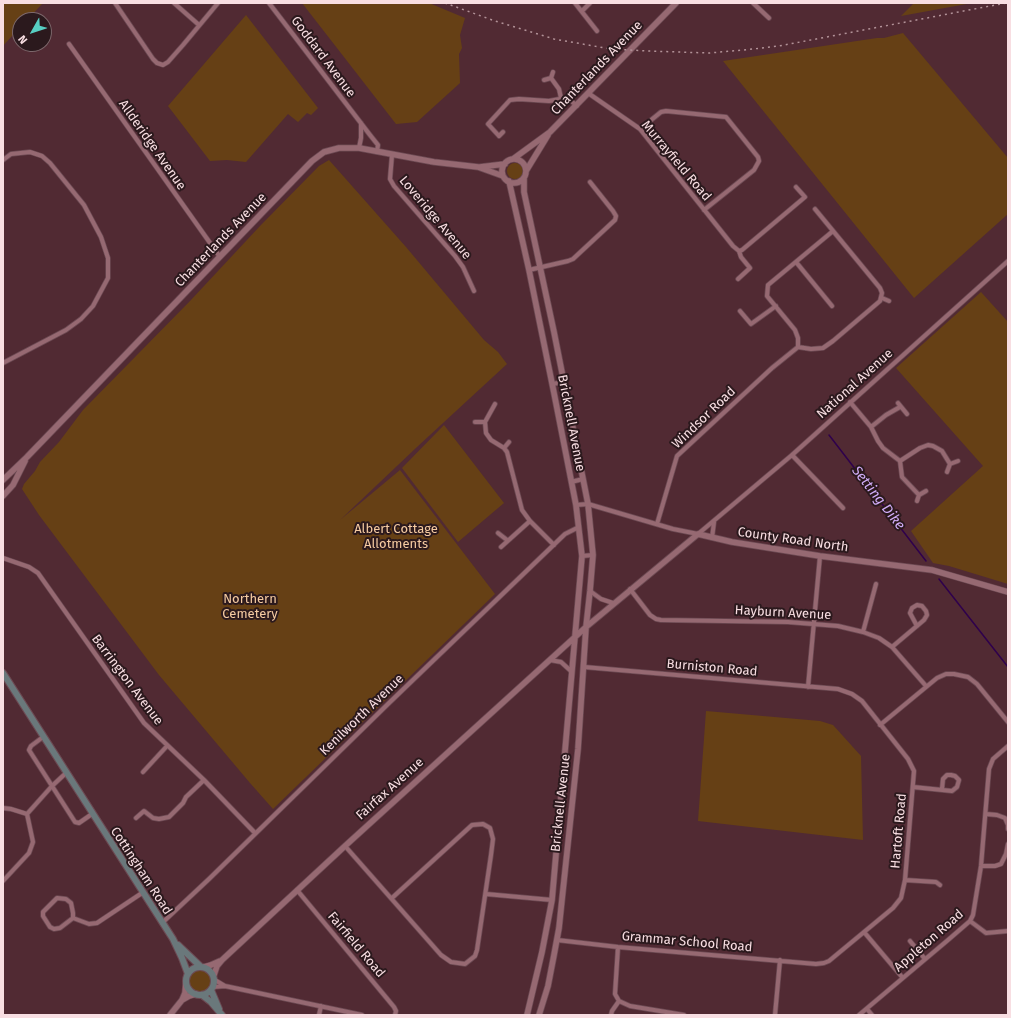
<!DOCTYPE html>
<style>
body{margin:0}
#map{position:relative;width:1011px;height:1018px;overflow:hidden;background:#512a33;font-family:"Fira Sans",sans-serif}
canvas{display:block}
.frame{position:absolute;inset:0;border:4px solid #f8dee2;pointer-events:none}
.north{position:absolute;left:12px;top:12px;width:40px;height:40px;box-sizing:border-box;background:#2b191d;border:1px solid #7d686c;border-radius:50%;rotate:231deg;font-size:11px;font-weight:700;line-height:16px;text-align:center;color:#f8dee2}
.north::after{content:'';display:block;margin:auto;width:14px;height:18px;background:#57cec2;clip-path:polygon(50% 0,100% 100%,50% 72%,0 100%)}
</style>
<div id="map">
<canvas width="1011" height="1018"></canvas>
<div class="frame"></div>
<div class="north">N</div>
</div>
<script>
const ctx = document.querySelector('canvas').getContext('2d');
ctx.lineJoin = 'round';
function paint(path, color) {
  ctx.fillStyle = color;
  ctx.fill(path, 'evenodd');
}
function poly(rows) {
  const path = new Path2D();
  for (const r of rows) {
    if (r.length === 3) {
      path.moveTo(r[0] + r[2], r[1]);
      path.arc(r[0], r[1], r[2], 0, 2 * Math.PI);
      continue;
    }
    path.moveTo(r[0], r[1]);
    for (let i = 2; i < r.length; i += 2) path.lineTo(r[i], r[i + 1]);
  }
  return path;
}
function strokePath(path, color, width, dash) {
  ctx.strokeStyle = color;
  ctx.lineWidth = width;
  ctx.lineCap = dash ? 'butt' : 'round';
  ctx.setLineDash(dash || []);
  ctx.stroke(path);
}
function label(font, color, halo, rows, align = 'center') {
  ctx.font = font + ' "Fira Sans",sans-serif';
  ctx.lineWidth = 4;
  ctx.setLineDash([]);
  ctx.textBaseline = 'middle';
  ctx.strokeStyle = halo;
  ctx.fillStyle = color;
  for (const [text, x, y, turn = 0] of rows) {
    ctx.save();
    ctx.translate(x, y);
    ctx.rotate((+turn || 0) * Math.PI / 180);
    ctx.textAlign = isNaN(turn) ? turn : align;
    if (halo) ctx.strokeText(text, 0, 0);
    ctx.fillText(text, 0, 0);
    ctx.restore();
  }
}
const green = poly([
 [3,3,43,3,27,20,20,20,20,27,3,46],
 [302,3,429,3,465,18,460,35,462,48,459,54,460,83,417,122,396,124],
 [914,3,972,3,901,16],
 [246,15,318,108,311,115,307,113,298,122,288,114,246,162,227,160,210,161,168,106],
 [903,33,1008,158,1008,214,914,298,723,61,877,38,884,38],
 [329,160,406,247,484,340,498,352,507,364,417,447,340,520,400,470,495,594,273,809,250,783,159,675,39,515,22,489,24,484,35,471,40,462,59,442,83,410,190,301,260,226,319,166],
 [515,171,8],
 [981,292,1008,322,1008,584,949,566,933,563,911,531,983,466,896,368],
 [444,425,504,503,458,542,402,468],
 [706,711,820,721,833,725,861,756,863,840,698,821],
 [200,981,11]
]);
const stream = poly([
 [829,435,926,561],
 [939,579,1008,667]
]);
const minor = poly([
 [115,3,153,59,157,63,163,65,168,62,183,45,218,3],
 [174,3,199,25],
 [269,3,370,135,378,145,377,152],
 [575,3,597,31],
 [753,3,769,18],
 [582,11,590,3],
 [69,44,220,257],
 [551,78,559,89,561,98],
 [544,80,551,78,553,72],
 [588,93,640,129,733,246,739,251,741,257,750,268,738,279],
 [640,129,661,112,666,111,726,117,758,157,759,161,754,170,704,210],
 [503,132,499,136,488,124,510,100,519,99,549,101,565,98,569,99,577,106],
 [359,148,361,138,361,123],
 [392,155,390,179,394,186,455,256,463,267,474,291],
 [3,160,11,154,30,152,42,156,50,163,84,205,101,237,108,258,108,278,93,306,81,319,66,330,3,363],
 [739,251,742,250,805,197,796,187],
 [796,262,832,306],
 [529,270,568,261,573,259,615,220,616,216,613,211,590,182],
 [882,298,889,301],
 [740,311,751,324,776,306],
 [798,347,798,338,795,330,767,296,768,285,833,231],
 [552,384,564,382],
 [850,402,871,427,878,441,883,448,900,461,902,477,919,495],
 [898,403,907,414],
 [495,404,485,422,486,433,491,440,504,448,507,452,522,510,530,521,554,545],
 [475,422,485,422],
 [871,427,886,415,900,407],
 [504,448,509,442],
 [792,455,843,508],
 [900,461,920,448,928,445,933,446,942,451,950,464],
 [947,472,950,464,958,461],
 [571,482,583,479],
 [917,501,919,495,926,491],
 [576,505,588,504,673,529,698,534,792,455,1008,261],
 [657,524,677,456,772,368,798,347,811,349,823,348,833,341,880,301,882,293,880,288,815,209],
 [498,533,507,540],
 [712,538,714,522],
 [501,547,530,521],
 [582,556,593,555],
 [3,558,29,567,38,573,144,723,204,780,255,833],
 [630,589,650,615,656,619,661,620,788,622,838,626,863,632,879,638,892,647,926,686],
 [590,591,601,599,613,603],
 [863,632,876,584],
 [892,647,924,620,927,615,926,611,922,606,917,605,912,608,910,613,917,626],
 [550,660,561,662,572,672],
 [808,687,820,556],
 [880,725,937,678,946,674,954,674,968,677,977,684,1008,722],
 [43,737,31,746,29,750,75,822,79,823,92,814],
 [143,772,167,746],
 [913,787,952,791,957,787,959,780,955,776,951,775,947,775,943,779,942,789],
 [3,808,11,809,27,814],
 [27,814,52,786,66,773],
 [986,814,997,815,1005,818,1008,825,1008,829],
 [136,818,144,811,153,818,159,819,169,817,183,803,186,797,204,780],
 [345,846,441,955,451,962,465,964,475,956,477,950,491,855,493,839,490,828,483,824,472,825,392,898],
 [981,866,995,866,1001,864,1006,854,1008,844],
 [905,880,936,882,940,885],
 [3,881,29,853,33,842,27,814],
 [297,890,394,1007,396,1011,395,1015],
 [486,894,552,900],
 [73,918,73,913,71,903,66,899,57,898,43,912,43,916,50,927,54,929,60,928,73,918,89,924,97,923,142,893],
 [970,921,986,933,1008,931],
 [162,923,209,879,389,703,565,534,579,527],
 [864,932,902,977],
 [557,940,618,947,816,964,824,963,829,961,893,908,901,898,905,880,914,771,908,759,862,701,852,694,838,689,584,667],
 [910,941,925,959],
 [618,947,615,994,619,1001,630,1006,684,1015],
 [215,980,225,986],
 [213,987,225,986,362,1015],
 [867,1009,872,1015],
 [319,1015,321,1006],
 [611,1015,612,1011,619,1001],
 [775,1015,780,960],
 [859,1015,948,940,970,921,973,915,981,866,989,769,993,759,1008,746]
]);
const tertiary = poly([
 [513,159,550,132,676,3],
 [514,171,12],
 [480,167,505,164],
 [526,171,548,135],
 [524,178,524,192,554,332,588,504,593,555,590,591,586,627,578,749,563,890,559,928,554,955,548,986,539,1015],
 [509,181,529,270,554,393,576,505,582,556,552,900,542,952,527,1015],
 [3,480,27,457,312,161,324,152,339,148,359,148,434,162,478,167,503,176],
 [3,496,13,485,25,461],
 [204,967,211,965,220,961],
 [214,975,217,966,222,960,345,846,586,627,698,534,732,542,820,556,932,570,1008,592],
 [182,1000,189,996,196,994],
 [170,1015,182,1000,185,993,186,982]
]);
const secondary = poly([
 [3,673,173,939,182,958,188,974],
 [178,945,200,966],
 [200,981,14],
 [211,990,219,1009],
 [202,995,211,1002,222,1015]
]);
const rail = poly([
 [445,3,495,21,554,39,611,49,648,51,709,53,744,50,779,46,1006,3]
]);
const streetNames = [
 ["Goddard Avenue",323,57,53],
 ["Chanterlands Avenue",597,68,-46],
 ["Allderidge Avenue",152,145,55],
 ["Murrayfield Road",676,161,50],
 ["Loveridge Avenue",435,218,50],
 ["Chanterlands Avenue",221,240,-46],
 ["National Avenue",855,384,-42],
 ["Windsor Road",704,418,-44],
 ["Bricknell Avenue",571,423,79],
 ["County Road North",793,540,8],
 ["Hayburn Avenue",783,613,3],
 ["Burniston Road",712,668,5],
 ["Barrington Avenue",127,680,53],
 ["Kenilworth Avenue",362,715,-44],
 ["Fairfax Avenue",390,789,-42],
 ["Bricknell Avenue",561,803,-84],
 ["Hartoft Road",899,831,-85],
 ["Cottingham Road",141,871,57],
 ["Appleton Road",929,941,-41],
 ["Grammar School Road",687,942,5],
 ["Fairfield Road",356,945,50]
];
const parkNames = [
 ["Albert Cottage",396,529],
 ["Allotments",396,544],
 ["Northern",250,599],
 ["Cemetery",250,614]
];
const waterNames = [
 ["Setting Dike",878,498,52]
];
paint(green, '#664015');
strokePath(stream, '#2f014c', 1.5);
strokePath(minor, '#6c4a53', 5.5);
strokePath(tertiary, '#6c4a53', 7);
strokePath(secondary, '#6c4a53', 8);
strokePath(minor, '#966972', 4);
strokePath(tertiary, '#966972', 5.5);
strokePath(secondary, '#6a787b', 6);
strokePath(rail, '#b29298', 1.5, [2, 4]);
label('13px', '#f8dee2', '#2b191d', streetNames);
label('13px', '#f6cba1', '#2b191d', parkNames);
label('italic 14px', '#d1adf8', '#2b191d', waterNames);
</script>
